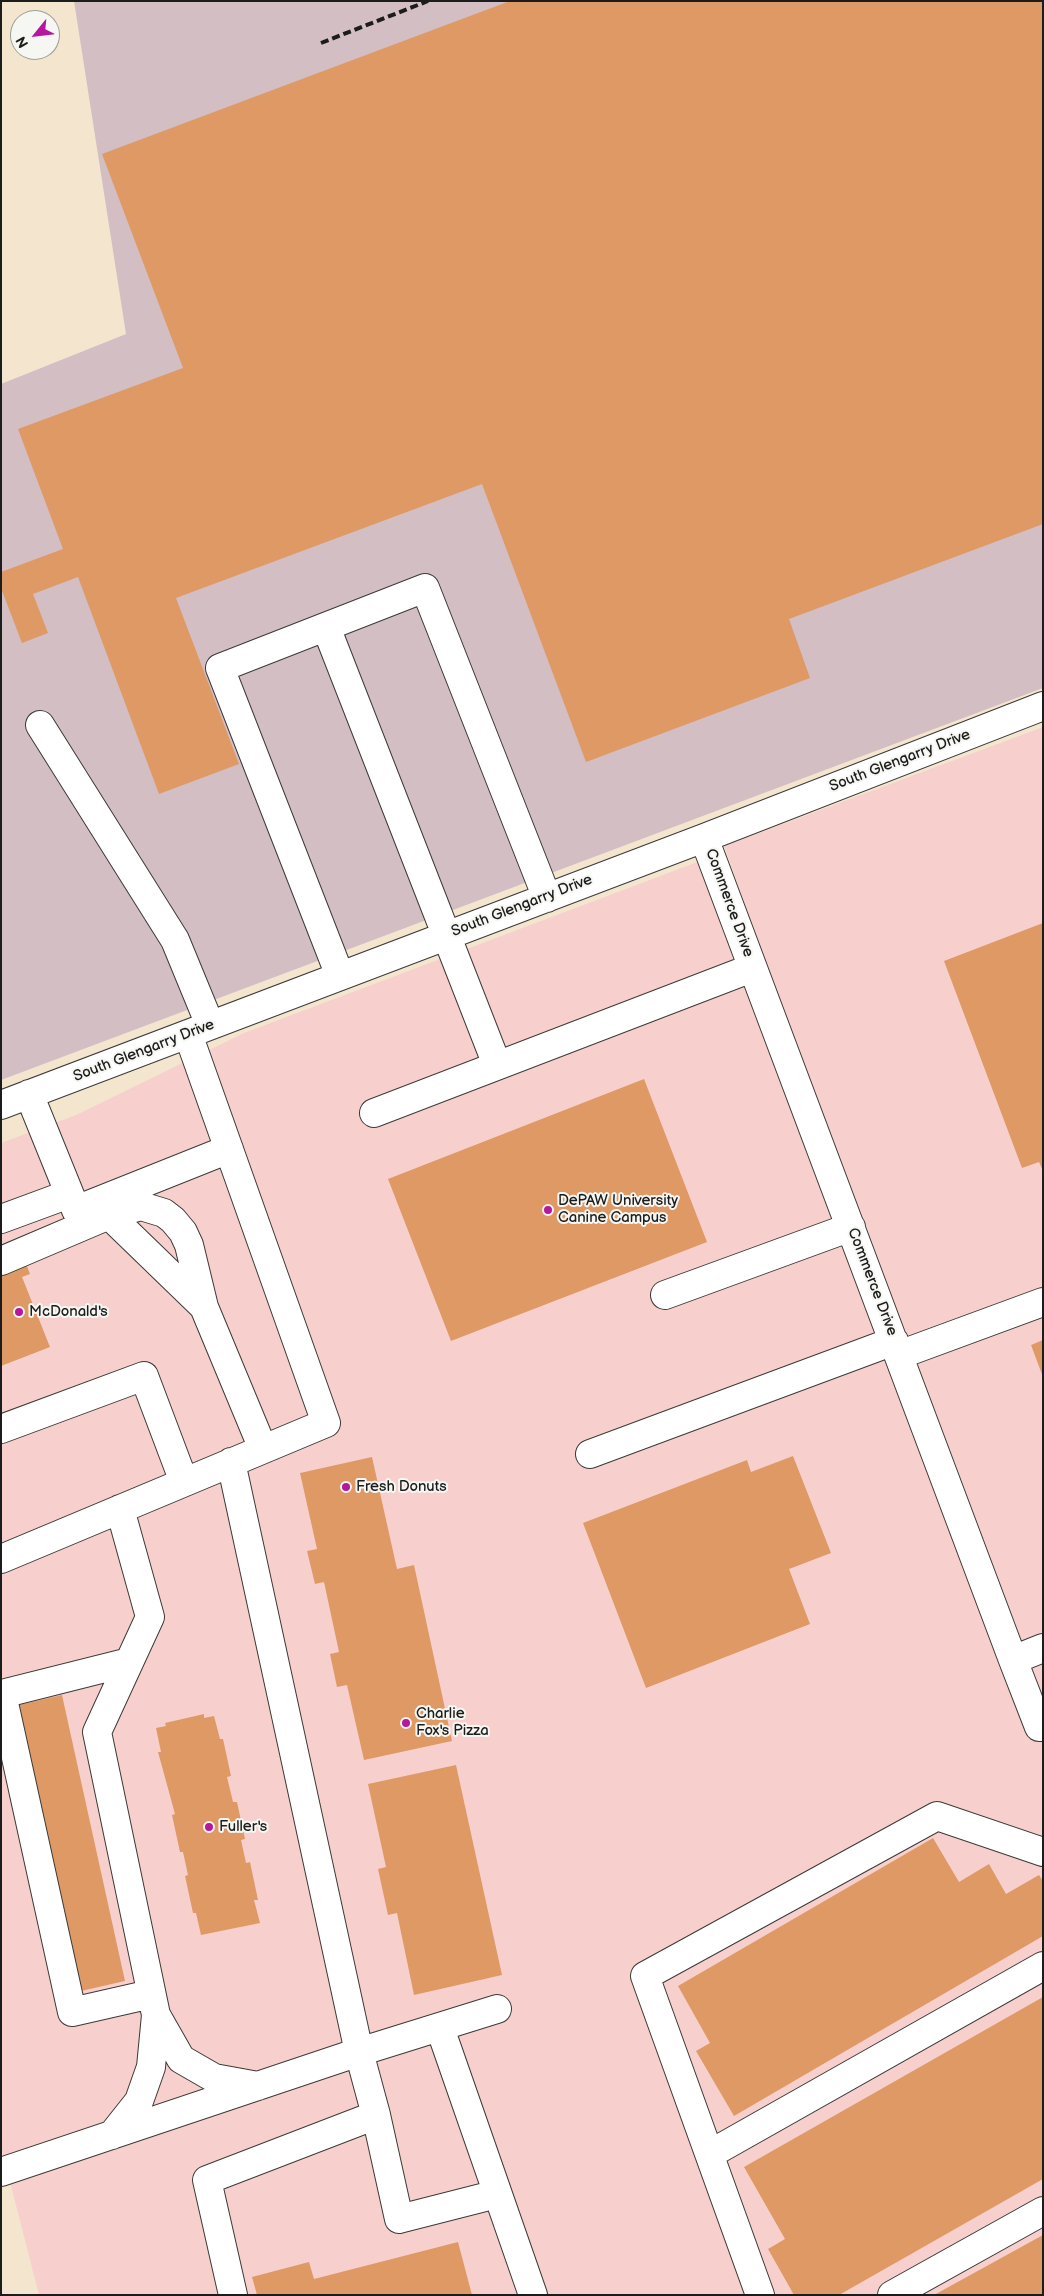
<!DOCTYPE html>
<style>
body{margin:0}
#map{position:relative;width:1044px;height:2296px;overflow:hidden;background:#f4e5cf;font-family:"Balsamiq Sans",sans-serif}
canvas{display:block}
.frame{position:absolute;inset:0;border:2px solid #1c1c1c;pointer-events:none}
.north{position:absolute;left:10px;top:10px;width:50px;height:50px;box-sizing:border-box;background:#f6f6f2;border:1px solid #9f9f9c;border-radius:50%;rotate:241deg;font-size:14px;font-weight:700;line-height:20px;text-align:center;color:#1c1c1c}
.north::after{content:'';display:block;margin:auto;width:18px;height:22px;background:#b5179e;clip-path:polygon(50% 0,100% 100%,50% 72%,0 100%)}
</style>
<div id="map">
<canvas width="1044" height="2296"></canvas>
<div class="frame"></div>
<div class="north">N</div>
</div>
<script>
const ctx = document.querySelector('canvas').getContext('2d');
ctx.lineJoin = 'round';
function paint(path, color) {
  ctx.fillStyle = color;
  ctx.fill(path, 'evenodd');
}
function poly(rows) {
  const path = new Path2D();
  for (const r of rows) {
    path.moveTo(r[0], r[1]);
    for (let i = 2; i < r.length; i += 2) path.lineTo(r[i], r[i + 1]);
  }
  return path;
}
function strokePath(path, color, width, dash) {
  ctx.strokeStyle = color;
  ctx.lineWidth = width;
  ctx.lineCap = dash ? 'butt' : 'round';
  ctx.setLineDash(dash || []);
  ctx.stroke(path);
}
function label(font, color, halo, rows, align = 'center') {
  ctx.font = font + ' "Balsamiq Sans",sans-serif';
  ctx.lineWidth = 4;
  ctx.setLineDash([]);
  ctx.textBaseline = 'middle';
  ctx.strokeStyle = halo;
  ctx.fillStyle = color;
  for (const [text, x, y, turn = 0] of rows) {
    ctx.save();
    ctx.translate(x, y);
    ctx.rotate((+turn || 0) * Math.PI / 180);
    ctx.textAlign = isNaN(turn) ? turn : align;
    if (halo) ctx.strokeText(text, 0, 0);
    ctx.fillText(text, 0, 0);
    ctx.restore();
  }
}
const built = poly([
 [1043,727,1043,2295,39,2295,1,2147,1,1143,76,1115,244,1033,700,861,1041,1731,724,846]
]);
const industrial = poly([
 [74,1,1043,1,1043,688,1,1080,1,384,126,334]
]);
const building = poly([
 [510,1,1043,1,1043,524,789,619,810,678,586,762,482,484,176,598,239,764,159,794,78,577,33,594,48,633,22,643,1,588,1,572,63,549,18,429,183,368,102,154],
 [1043,923,1043,1171,1039,1162,1022,1168,944,961],
 [644,1079,707,1242,451,1341,388,1179],
 [25,1261,30,1274,22,1277,50,1347,1,1366,1,1271],
 [1043,1340,1043,1377,1031,1345],
 [793,1456,831,1553,789,1569,810,1624,646,1688,583,1523,747,1460,751,1472],
 [372,1457,397,1569,414,1565,452,1741,364,1760,347,1685,337,1687,330,1654,339,1652,324,1582,315,1584,307,1551,317,1549,300,1473],
 [62,1695,125,1981,81,1991,19,1705],
 [204,1714,204,1718,214,1716,220,1739,223,1739,231,1776,227,1777,233,1802,237,1802,245,1839,241,1840,246,1863,250,1862,258,1900,254,1900,260,1923,201,1935,196,1913,193,1913,185,1876,188,1875,183,1852,180,1852,172,1815,175,1814,158,1752,161,1752,156,1728,166,1726,165,1723],
 [456,1765,502,1975,414,1995,397,1913,388,1915,378,1869,386,1867,368,1784],
 [933,1838,959,1882,989,1864,1006,1894,1039,1875,1043,1881,1043,1936,734,2116,696,2051,710,2043,678,1986],
 [1043,1997,1043,2179,839,2295,794,2295,768,2249,785,2239,744,2167],
 [1043,2235,1043,2295,934,2295],
 [458,2242,472,2295,257,2295,252,2277,309,2262,314,2279]
]);
const minor = poly([
 [326,627,497,1065],
 [40,725,175,940,210,1025],
 [704,838,1013,1660,1039,1727,1043,1727],
 [340,976,220,668,425,588,547,898],
 [29,1094,76,1210,229,1149],
 [1,1105,704,838,1043,706],
 [374,1113,752,968],
 [109,1215,204,1307],
 [1,1219,69,1194],
 [1,1261,109,1215,141,1206,164,1213,173,1220,183,1232,189,1245,204,1307,263,1449],
 [665,1295,851,1227],
 [899,1355,1043,1302],
 [1,1429,144,1376,184,1482],
 [590,1454,894,1341],
 [231,1462,359,2052,376,2115,207,2180,233,2295],
 [1,1559,326,1423,188,1034],
 [1013,1660,1043,1648],
 [129,1662,2,1694,72,2012,151,1994],
 [156,2015,181,2059,214,2078,258,2086],
 [440,2028,533,2295],
 [376,2115,399,2219,497,2194],
 [112,2135,139,2101,151,2067,156,2015,97,1732,150,1617,120,1509],
 [710,2154,1043,1966],
 [1,2172,359,2052,497,2009],
 [760,2295,645,1976,937,1816,1043,1852],
 [892,2295,1043,2211]
]);
const rail = poly([
 [321,43,428,1]
]);
const markers = [
 [548,1210,5,"#b5179e"],
 [19,1312,5,"#b5179e"],
 [346,1487,5,"#b5179e"],
 [406,1723,5,"#b5179e"],
 [209,1827,5,"#b5179e"]
];
const streetNames = [
 ["South Glengarry Drive",900,761,-21],
 ["Commerce Drive",729,903,70],
 ["South Glengarry Drive",522,906,-21],
 ["South Glengarry Drive",144,1051,-21],
 ["Commerce Drive",872,1282,69]
];
const poiNames = [
 ["DePAW University",558,1201],
 ["Canine Campus",558,1218],
 ["McDonald's",29,1312],
 ["Fresh Donuts",356,1487],
 ["Charlie",416,1714],
 ["Fox's Pizza",416,1731],
 ["Fuller's",219,1827]
];
paint(built, '#f7d0cd');
paint(industrial, '#d2bec3');
paint(building, '#df9965');
strokePath(minor, '#3c3a37', 30);
strokePath(minor, '#fff', 28);
strokePath(rail, '#1c1c1c', 4, [8, 4]);
for (const [x, y, r, color] of markers) {
  const dot = new Path2D();
  dot.arc(x, y, r, 0, 2 * Math.PI);
  ctx.fillStyle = color;
  ctx.fill(dot);
  strokePath(dot, '#f6f6f2', 2);
}
label('15px', '#1c1c1c', '#f6f6f2', streetNames);
label('15px', '#1c1c1c', '#f6f6f2', poiNames, 'left');
</script>
